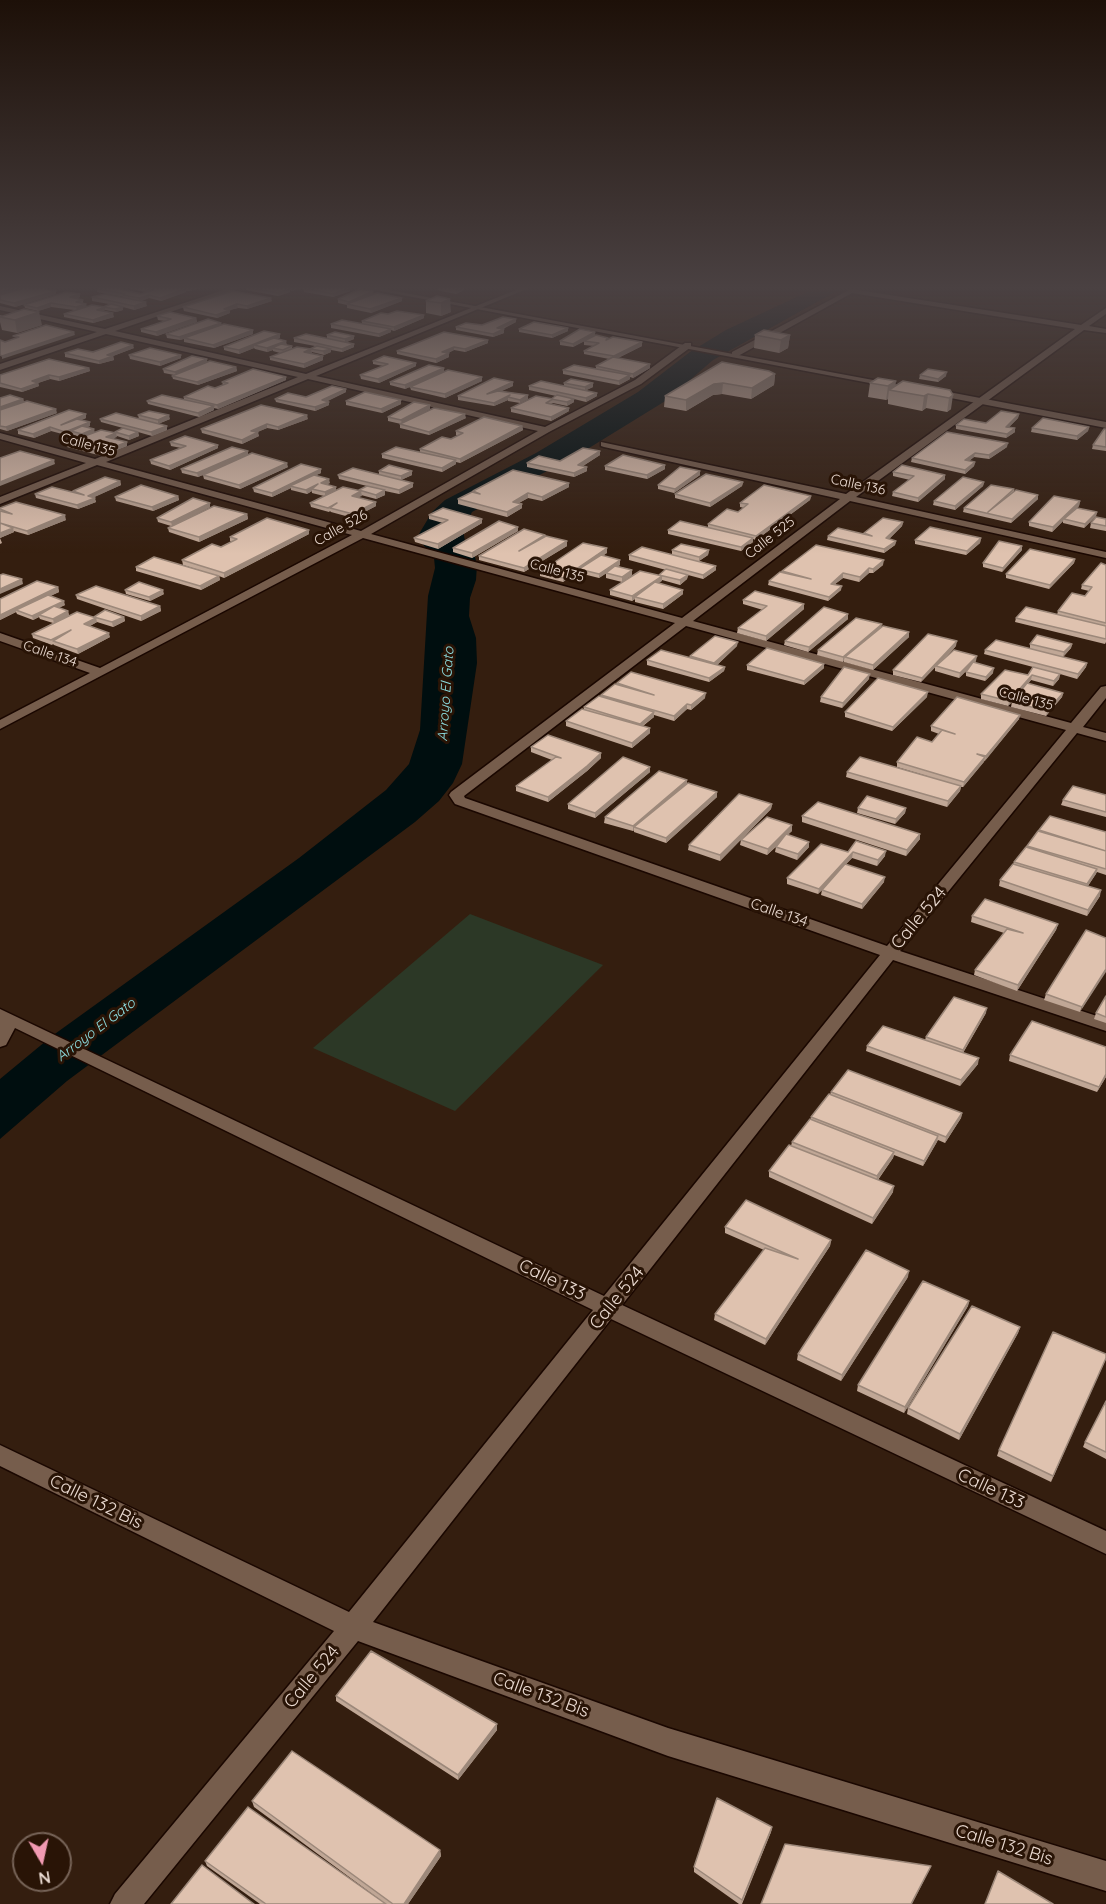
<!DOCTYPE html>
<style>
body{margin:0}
#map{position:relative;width:1106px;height:1904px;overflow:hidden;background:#341e0f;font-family:Quicksand,sans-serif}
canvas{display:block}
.north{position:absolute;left:12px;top:1832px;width:60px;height:60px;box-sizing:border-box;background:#291406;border:2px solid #766357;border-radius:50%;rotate:171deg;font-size:16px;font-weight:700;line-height:24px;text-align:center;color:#eadad1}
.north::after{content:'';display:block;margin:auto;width:21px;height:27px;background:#f19ab2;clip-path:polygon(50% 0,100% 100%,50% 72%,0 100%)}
</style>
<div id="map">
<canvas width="1106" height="1904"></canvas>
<div class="north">N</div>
</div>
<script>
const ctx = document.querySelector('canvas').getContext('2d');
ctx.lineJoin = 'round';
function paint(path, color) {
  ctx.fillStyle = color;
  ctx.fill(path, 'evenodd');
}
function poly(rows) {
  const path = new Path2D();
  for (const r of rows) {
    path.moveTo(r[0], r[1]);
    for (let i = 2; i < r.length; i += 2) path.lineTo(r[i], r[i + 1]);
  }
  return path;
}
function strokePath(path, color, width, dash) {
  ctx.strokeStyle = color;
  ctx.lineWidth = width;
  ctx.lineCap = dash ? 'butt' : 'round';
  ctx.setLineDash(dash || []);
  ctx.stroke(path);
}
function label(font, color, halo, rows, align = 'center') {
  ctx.font = font + ' Quicksand,sans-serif';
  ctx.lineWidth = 6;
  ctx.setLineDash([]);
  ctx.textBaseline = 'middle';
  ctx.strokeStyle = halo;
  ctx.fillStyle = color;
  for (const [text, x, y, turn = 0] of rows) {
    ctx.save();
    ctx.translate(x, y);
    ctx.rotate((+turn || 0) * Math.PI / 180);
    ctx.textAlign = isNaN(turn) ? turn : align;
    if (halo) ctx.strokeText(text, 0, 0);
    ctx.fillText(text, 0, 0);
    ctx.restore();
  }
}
const green = poly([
 [470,914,603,965,455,1111,313,1048]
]);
const water = poly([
 [816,288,842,288,713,360,667,400,589,448,472,512,463,530,465,541,474,553,477,565,476,580,470,598,469,616,476,638,477,663,462,764,453,783,439,801,415,822,67,1081,0,1139,0,1079,52,1036,299,858,386,790,409,764,420,730,428,596,435,568,434,558,421,542,419,534,432,512,445,500,536,453,638,392,690,352,726,330]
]);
const minor = poly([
 [230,288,240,288,115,331,306,374,521,288,529,288,316,376,545,427,635,380,685,343,691,343,691,347,641,384,549,432,371,534,682,618,840,499,604,447,601,446,601,442,846,494,1075,329,852,293,738,356,732,356,732,352,851,289,1081,325,1106,308,1106,314,1089,326,1106,329,1106,333,1084,330,856,497,1106,552,1106,558,850,501,693,621,1071,723,1101,687,1106,686,1106,698,1083,727,1106,733,1106,741,1077,733,900,951,1106,1019,1106,1031,893,960,622,1305,1106,1531,1106,1554,611,1319,373,1622,668,1728,1106,1861,1106,1891,668,1756,358,1641,144,1904,110,1904,115,1894,334,1631,0,1466,0,1445,349,1612,593,1310,15,1028,6,1045,0,1047,0,1009,604,1296,880,955,455,804,449,795,451,792,675,623,363,538,0,729,0,720,90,673,0,641,0,633,100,668,352,535,97,465,0,504,0,497,86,463,0,439,0,433,95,459,298,377,106,334,0,370,0,364,97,332,0,310,0,306,105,329,230,288],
 [308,379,538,431,361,531,106,462,308,379],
 [686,626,1066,730,887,946,465,798,464,796,686,626]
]);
const tertiary = poly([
 [365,288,378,288,900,385,896,388,365,288],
 [933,389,1106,422,1106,428,930,394,930,390,933,389]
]);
const wall = poly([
 [0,288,56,291,56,294,15,307,0,303],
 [131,288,201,288,189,291,186,291,186,292,161,301,149,298,141,301,147,306,134,310,123,307,123,310,116,312,105,310,103,311,114,317,93,323,64,317,64,314,74,310,51,307,38,311,25,308,24,305,80,297,77,299,83,300,83,303,86,307,103,307,109,304,92,301,92,297,124,297,97,292,97,289,141,294,147,292,131,289],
 [246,288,301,288,292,291,290,290,290,292,278,296,246,290],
 [303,288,350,291,333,297,304,292],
 [437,288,464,288,464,290,456,294,437,290],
 [374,294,402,301,371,313,347,308,347,305,338,303,338,299],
 [437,296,451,312,441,316,426,313,426,301],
 [272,301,247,309,238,308,230,310,230,313,217,318,184,311,183,307],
 [388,314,424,315,424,318,394,331,391,330,391,332,379,337,331,328,331,324,362,323,362,321],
 [0,315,42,325,17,333,2,330,0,322],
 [157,316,196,318,197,322,157,336,141,332,141,329,165,321,158,320],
 [516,319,516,322,503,329,504,329,504,333,493,337,456,330,456,327,482,325],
 [221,323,221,325,253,330,253,334,214,348,184,342,184,339,180,340,167,338,166,334],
 [519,329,568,331,552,338,519,332],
 [595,332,595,336,608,339,642,342,642,346,618,358,650,364,650,368,633,378,630,377,630,379,619,385,563,374,563,370,596,369,596,366,609,359,584,354,584,351,594,346,584,345,584,341,573,347,560,345,560,341],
 [327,335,354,336,354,339,346,342,354,344,354,347,342,352,331,350,331,352,324,355,312,352,310,354,323,356,323,360,304,368,270,360,270,357,280,353,273,351,273,350,267,352,255,349,254,348,239,354,224,350,224,347,280,338,277,339,287,345,285,345,292,346,292,348,310,349,315,346,294,342,294,338,327,338],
 [755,335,790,335,788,348,779,353,754,348],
 [488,340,488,343,465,352,454,350,448,353,449,357,436,363,397,354,397,351],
 [134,348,113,356,114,360,99,364,65,357,65,353],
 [129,355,181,355,181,358,160,366,130,359],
 [207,359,207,362,236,367,237,371,198,385,173,379,172,376,174,375,164,373,163,369],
 [373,361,416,363,416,366,379,383,361,379,360,375,383,366,373,364],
 [89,368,90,371,59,381,50,379,38,383,39,386,22,392,0,387,0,375],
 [444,368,444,372,482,377,482,381,445,398,411,390,410,387,441,373,405,389,390,385,390,382],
 [769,371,775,374,774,385,751,399,722,394,713,395,686,411,664,407,665,396],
 [920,375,946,376,938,382,919,379],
 [286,380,218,409,214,408,214,410,199,417,148,404,147,401,184,400,184,397,215,388,223,385,222,382],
 [564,383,593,387,586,390,597,396,586,402,574,399,574,402,567,406,553,403,551,404,569,411,551,421,511,412,511,408,551,399,556,396,529,390,529,386,564,386],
 [870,383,895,386,950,390,951,409,947,412,926,408,922,411,888,404,888,399,886,400,868,397],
 [513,386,501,391,528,395,528,399,520,403,508,401,508,400,494,406,458,400,458,396],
 [346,389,346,392,327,401,329,402,329,405,315,411,276,402,275,399,306,397],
 [0,398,23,399,24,402,57,413,7,431,0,429],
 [346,401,401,404,382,413,346,405],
 [430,405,430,409,412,419,466,418,429,435,400,428,400,424,401,424,388,421,388,417],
 [86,414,86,418,81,420,90,426,87,427,94,429,94,432,115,433,123,428,101,422,100,419,139,419,138,415,170,419,158,424,167,430,152,436,138,432,139,436,129,440,117,436,113,439,127,442,127,446,102,456,67,447,66,443,80,437,72,435,71,433,66,435,51,431,34,438,18,434,18,430],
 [1019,414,1018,418,1009,427,1015,432,1006,438,956,429,956,425,986,423],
 [308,419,278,430,267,428,257,432,259,436,242,444,202,433,201,429],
 [522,426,523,430,460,463,456,462,456,464,442,472,382,458,382,454,420,452,420,449,451,439,458,436,456,435,456,431],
 [1089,427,1088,431,1077,440,1031,432,1032,428],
 [1106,429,1106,451,1092,449,1093,445],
 [170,442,218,448,170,470,151,464,150,460,181,448,171,446],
 [1007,447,989,459,974,457,969,461,975,462,974,466,965,474,911,462,912,458],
 [600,451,600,455,583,466,587,471,574,477,527,467,527,463,560,461],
 [248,455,288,467,240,489,204,479,203,475,236,461,198,477,182,473,181,469],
 [605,466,665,469,647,479,605,470],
 [321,469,321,473,316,475,330,483,327,484,336,490,359,491,367,486,339,479,338,475,379,474,379,471,412,475,401,480,413,483,413,487,399,494,385,491,385,495,376,499,361,495,358,497,376,506,353,518,331,512,330,511,329,512,311,507,310,503,324,496,312,493,312,491,307,494,291,490,291,488,272,497,254,492,253,488],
 [700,471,700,475,674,493,658,489,658,485],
 [893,472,945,479,918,502,892,496,893,492,910,480,893,476],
 [120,481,121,485,94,497,96,502,78,509,36,498,35,494,73,492,73,491],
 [743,482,742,486,710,507,675,498,675,494],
 [984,482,983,486,955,510,933,505,934,501],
 [569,487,542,501,528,498,519,503,522,504,522,508,507,517,458,504,458,499,473,493,473,491],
 [1014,489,1014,492,1038,495,1038,499,1011,523,963,512,964,508],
 [178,496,179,500,153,511,116,501,115,497],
 [811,496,810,500,756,540,753,539,753,542,741,551,668,534,668,530,708,527,708,524,738,512,744,508,740,507,740,503],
 [1080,501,1079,506,1074,511,1097,512,1096,516,1084,528,1063,523,1063,521,1052,532,1029,526,1029,522],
 [210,503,210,507,188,518,247,514,248,519,199,542,169,532,168,528,171,526,158,522,157,518],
 [0,508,66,520,28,535,14,531,14,532,0,538,2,543,0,544],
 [429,515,482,523,438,549,415,542,414,538,443,523,429,519],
 [1106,519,1106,531,1090,528,1091,523],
 [903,522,902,526,889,539,896,541,895,545,884,553,827,540,828,536,864,534,864,533],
 [518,527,518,531,472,558,453,552,453,548],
 [309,530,309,534,224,578,219,576,220,580,201,590,136,571,136,567,202,571,183,565,182,560,221,547,232,542,230,541,230,537],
 [545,535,545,536,567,541,567,546,524,572,479,560,479,556],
 [981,538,980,543,966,555,915,544,915,540],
 [672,550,709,550,708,555,699,561,716,566,716,570,703,579,688,575,687,579,680,585,662,580,658,583,683,590,683,594,663,609,635,602,635,599,632,601,610,595,610,590,659,576,666,570,629,560,629,555,672,555],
 [1022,550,1002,572,983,567,983,563],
 [607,553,602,556,620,560,620,565,617,566,632,570,632,575,622,582,606,578,606,573,599,578,579,573,579,571,563,582,540,576,540,572],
 [1075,559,1074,563,1049,589,1006,578,1006,574],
 [883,565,873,573,869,573,859,582,843,578,835,584,841,590,828,601,768,585,769,581,782,572,782,571],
 [1106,565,1106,642,1105,644,1015,622,1016,618,1057,615,1058,611,1085,596,1089,591,1081,589,1082,585],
 [58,587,59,592,50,596,65,605,58,608,68,611,69,616,94,617,124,617,125,621,113,627,97,622,90,626,110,637,78,654,54,645,53,644,52,645,33,638,32,634,53,623,40,619,39,617,33,620,17,614,16,612,0,620,0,599],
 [125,590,164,594,150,601,126,594],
 [76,595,160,606,161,611,141,621,77,599],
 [743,600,804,609,766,641,737,633,738,628,763,610,743,604],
 [848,614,848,619,808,652,784,645,785,641],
 [881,627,909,637,873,670,844,662,844,660,843,662,817,655,818,650],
 [1030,644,1072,644,1071,648,1063,657,1087,663,1086,667,1077,679,1060,674,1059,679,1053,686,1031,680,1028,684,1063,693,1062,697,1046,716,1011,707,1012,702,1008,706,981,699,981,694,1028,675,1033,667,984,654,985,650,1030,648],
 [737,646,717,665,725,667,724,671,709,682,647,665,647,660,690,658,690,656],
 [956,646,942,661,976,661,974,663,993,673,985,681,966,676,966,672,970,667,959,678,935,671,935,667,921,682,893,675,893,670],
 [747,665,824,668,804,685,747,670],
 [869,679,842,708,820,702,821,697],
 [617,683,705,698,691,710,687,709,674,721,654,715,654,717,643,726,650,733,632,748,566,726,566,721,584,709,584,707,617,685],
 [927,697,892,731,845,717,845,712],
 [1020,715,1019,719,963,787,961,787,960,791,947,807,846,777,847,772,927,776,897,767,897,762,932,742,939,734,931,731,931,726],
 [531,747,601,753,601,758,587,771,548,802,516,791,516,786,552,760,531,752],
 [650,767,650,772,595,818,568,809,568,804],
 [687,780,687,784,717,797,666,843,634,832,634,830,633,831,604,823,605,817],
 [1106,795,1106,817,1061,805,1063,800],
 [772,804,771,809,720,861,688,850,689,845],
 [858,808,906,808,905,813,895,824,857,813],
 [802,816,920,839,906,856,802,822],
 [1039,830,1106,832,1106,875,1097,872,1088,886,1100,896,1087,916,999,886,1000,880,1013,865,1014,862,1039,832],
 [792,831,787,835,809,842,809,847,797,860,775,852,776,847,778,845,767,855,740,845,741,840],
 [848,852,885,856,877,866,852,858,846,864,884,882,862,909,821,895,822,890,818,894,787,884,787,878],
 [972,916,1058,924,1056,930,1017,991,974,975,975,970,1004,933,971,922],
 [1106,938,1080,1012,1044,1000,1046,994],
 [1106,996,1106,1023,1094,1019,1096,1013],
 [986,1013,963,1053,978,1064,960,1086,866,1051,867,1046,925,1040,926,1037],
 [1010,1055,1106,1077,1097,1092,1009,1061],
 [831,1092,962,1113,961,1118,945,1143,938,1140,923,1166,894,1155,893,1158,878,1180,893,1192,872,1224,769,1177,769,1171,791,1146,792,1142,811,1119,811,1117,830,1095],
 [725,1227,831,1240,830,1246,765,1345,714,1320,715,1314,764,1250,725,1233],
 [908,1277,841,1381,797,1360,798,1354],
 [969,1301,968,1306,904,1413,857,1391,858,1385],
 [1020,1327,1018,1333,959,1440,907,1414,908,1408],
 [1106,1354,1051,1482,997,1456,999,1450],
 [1106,1401,1106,1459,1083,1447,1085,1442],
 [336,1696,497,1730,458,1780,336,1701],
 [252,1801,440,1850,441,1856,408,1904,260,1904,207,1866,205,1861,379,1899,254,1807],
 [772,1827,771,1832,742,1904,739,1904,694,1872,694,1867]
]);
const shadedWall = poly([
 [16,288,28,288,0,296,0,292],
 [188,288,201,288,189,291],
 [292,288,301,288,292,291],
 [350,288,350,291,333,297,333,294],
 [455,288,464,288,464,290,456,294],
 [185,289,186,292,161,301,160,298],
 [290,289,290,292,278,296,278,293],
 [56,291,56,294,15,307,14,303],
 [373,291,374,295,349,305,349,302],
 [80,294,80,297,71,300,70,297],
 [149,295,149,298,139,302,139,298],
 [271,298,272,301,247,309,247,306],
 [402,298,402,301,371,313,370,309],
 [450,299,451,312,441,316,441,303],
 [146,302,147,306,134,310,134,306],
 [51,303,51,307,38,311,37,308],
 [86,304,87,307,77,311,76,307],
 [237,304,238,308,230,310,230,313,217,318,216,315,224,309],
 [105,307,105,310,97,313,97,310],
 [123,307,123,310,116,312,115,309],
 [39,312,42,325,17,333,15,320],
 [113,313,114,317,93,323,93,320],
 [424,315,424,318,394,331,394,327],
 [196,318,197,322,157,336,156,332],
 [516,319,516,322,497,331,497,328],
 [221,323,221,326,180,340,179,337],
 [568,328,568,331,552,338,552,335],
 [391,329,391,332,379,337,379,334],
 [504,329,504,333,493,337,493,334],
 [253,330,253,334,214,348,213,345],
 [74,332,75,335,2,359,2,356],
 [595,332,595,336,573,347,573,344],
 [280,334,280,338,258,346,254,345,254,348,239,354,239,350],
 [790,335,788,348,779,353,781,340],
 [354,336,354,339,345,343,345,339],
 [488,340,488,343,465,352,465,349],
 [286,341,287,345,276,349,272,348,273,350,267,352,267,348],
 [642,342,642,346,614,360,614,356],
 [354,344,354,347,342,352,342,349],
 [133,345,134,348,113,356,114,360,99,364,99,361,107,355],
 [454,347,454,350,442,356,442,352],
 [311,349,312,353,304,356,304,352],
 [331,349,331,352,324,355,323,351],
 [449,353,449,357,436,363,436,359],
 [181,355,181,358,160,366,160,362],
 [323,356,323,360,304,368,304,364],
 [207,359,207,363,176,376,175,372],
 [416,363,416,366,379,383,378,379],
 [650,364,650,368,633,378,633,374],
 [236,367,237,371,198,385,197,382],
 [89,368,90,371,59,381,59,377],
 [444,368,444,372,405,389,405,385],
 [947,372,946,376,938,382,938,379],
 [775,374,774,385,751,399,752,388],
 [49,375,50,379,38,383,39,386,22,392,21,389,32,381],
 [630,375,630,379,619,385,619,381],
 [286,377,286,380,218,409,217,405],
 [482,377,482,381,445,398,445,394],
 [896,381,895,391,889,390,888,399,886,400,888,386],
 [513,382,513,386,487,398,487,394],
 [593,383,593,387,585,391,585,387],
 [723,383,722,394,713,395,686,411,686,400,714,384],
 [346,389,346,392,322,404,322,400],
 [597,393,597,396,586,402,586,398],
 [928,394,926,408,922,411,924,396],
 [510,395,508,397,508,400,494,406,494,403],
 [528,395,528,399,520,403,520,400],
 [953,395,951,409,947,412,949,398],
 [23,399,24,403,0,411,0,407],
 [574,399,574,402,567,406,567,402],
 [401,400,401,404,382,413,381,409],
 [329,402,329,405,315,411,315,407],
 [430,405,430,409,402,424,401,420],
 [214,406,214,410,199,417,198,413],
 [569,408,569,411,551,421,551,417],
 [56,409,57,413,7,431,6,427],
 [86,414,86,418,61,428,61,425],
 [465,414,466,418,429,435,429,432],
 [1019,414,1018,418,1005,431,1006,427],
 [169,415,170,419,158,424,158,420],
 [307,415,308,419,278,430,278,427],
 [90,422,90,426,74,432,71,431,71,433,66,435,65,432],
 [267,424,267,428,251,435,251,431],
 [167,426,167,430,152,436,151,432],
 [522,426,523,430,460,463,460,459],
 [50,427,51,431,34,438,33,434],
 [1089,427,1088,431,1077,440,1077,436],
 [1015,428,1015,432,1006,438,1007,434],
 [94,429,95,433,83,438,82,434],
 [138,432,139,436,129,440,129,436],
 [258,432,259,436,242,444,242,440],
 [116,433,117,437,107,441,106,437],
 [127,442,127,446,102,456,102,452],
 [1008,443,1007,447,989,459,989,455],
 [218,445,218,448,170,470,169,466],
 [248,451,248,455,198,477,197,473],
 [600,451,600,455,578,469,578,465],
 [975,453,974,457,965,464,965,460],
 [54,460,55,464,0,486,0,482],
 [456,460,456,464,442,472,442,468],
 [975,462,974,466,965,474,965,470],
 [287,463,288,467,240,489,239,485],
 [665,465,665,469,647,479,647,475],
 [587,467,587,471,574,477,574,473],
 [321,469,321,473,293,486,290,486,291,488,272,497,272,493],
 [412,471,412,475,401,480,401,476],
 [700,471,700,475,674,493,675,489],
 [945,475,945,479,918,502,918,498],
 [329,479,330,483,321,487,321,483],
 [120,481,121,485,88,500,88,496],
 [743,482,742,486,710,507,710,503],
 [984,482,983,486,955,510,955,506],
 [413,483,413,487,399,494,399,490],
 [569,483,569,487,542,501,542,497],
 [318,484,312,489,312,491,307,494,306,490],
 [336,487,336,491,325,496,325,492],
 [385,490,385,495,376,499,376,495],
 [361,491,362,496,352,500,352,496],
 [528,493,528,498,513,506,513,502],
 [1038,495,1038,499,1011,523,1012,519],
 [178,496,179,500,153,511,152,507],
 [811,496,810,500,756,540,756,536],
 [95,498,96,502,78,509,77,505],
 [1080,501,1079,506,1065,519,1064,519,1063,521,1052,532,1053,527],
 [376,502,376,506,353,518,353,514],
 [210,503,210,507,172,526,171,522],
 [522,504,522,508,507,517,507,512],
 [1097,512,1096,516,1084,528,1085,524],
 [247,514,248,519,199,542,199,537],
 [65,515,66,520,28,535,27,531],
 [482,519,482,523,438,549,438,544],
 [903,522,902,526,885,543,886,538],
 [518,527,518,531,472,558,472,553],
 [13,528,14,532,0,538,0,533],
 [309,530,309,534,224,578,224,573],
 [753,538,753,542,741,551,741,547],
 [981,538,980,543,966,555,967,551],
 [567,541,567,546,524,572,524,568],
 [896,541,895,545,884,553,884,549],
 [1022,546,1022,550,1002,572,1003,568],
 [607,548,607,553,582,569,579,569,579,571,563,582,563,578],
 [709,550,708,555,699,561,699,557],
 [1075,559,1074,563,1049,589,1050,585],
 [620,560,620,565,599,578,599,574],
 [884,560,883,565,873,573,873,569],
 [716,566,716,570,703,579,703,575],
 [869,568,869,573,859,582,860,577],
 [632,570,632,575,622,582,622,577],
 [843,573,843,578,830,588,831,584],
 [688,575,687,579,680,585,680,580],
 [219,576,220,580,201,590,200,586],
 [662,576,662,581,637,598,635,597,635,599,632,601,632,596],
 [22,579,23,584,0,594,0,589],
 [842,586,841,590,828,601,829,597],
 [58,587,59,592,19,611,16,610,16,612,0,620,0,615],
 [163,590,164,594,150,601,149,597],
 [683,590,683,594,663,609,663,604],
 [64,601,65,605,42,616,39,615,39,617,33,620,32,616],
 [804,604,804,609,766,641,766,636],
 [160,606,161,611,141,621,141,616],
 [68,611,69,616,54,624,53,619],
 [848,614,848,619,808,652,809,647],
 [124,617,125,621,113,627,112,622],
 [96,618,97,622,84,629,84,624],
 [882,624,881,629,845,657,844,660,843,662,843,657],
 [909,632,909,637,873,670,873,665],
 [109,633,110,637,78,654,77,649],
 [957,641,956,646,921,682,922,678],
 [738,642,737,646,714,668,714,663],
 [1072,644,1071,648,1063,657,1064,652],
 [977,656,976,661,959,678,960,673],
 [1087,663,1086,667,1077,679,1078,674],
 [824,664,824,668,804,685,804,681],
 [725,667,724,671,709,682,709,678],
 [994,668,993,673,985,681,986,677],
 [870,674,869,679,842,708,843,703],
 [1060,674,1059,679,1053,686,1054,681],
 [1032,675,1031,680,1008,706,1009,701],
 [928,692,927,697,892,731,893,727],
 [706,693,705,698,691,710,691,705],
 [1063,693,1062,697,1046,716,1047,711],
 [687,704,687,709,674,721,674,716],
 [654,712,654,717,639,728,640,724],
 [1020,715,1019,719,985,761,986,756],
 [650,728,650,733,632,748,632,743],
 [601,753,601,758,587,771,548,802,548,797],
 [985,757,984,762,963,787,964,782],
 [650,767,650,772,595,818,595,813],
 [687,780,687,785,634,827,634,830,633,831,633,826],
 [961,786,960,791,947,807,948,801],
 [717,792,717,797,666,843,666,838],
 [772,804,771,809,720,861,720,855],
 [906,808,905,813,895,824,896,819],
 [792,825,792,831,767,855,768,849],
 [920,834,920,839,906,856,907,850],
 [809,842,809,847,797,860,798,854],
 [886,851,885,856,877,866,878,860],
 [853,852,852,858,818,894,819,889],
 [1097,869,1096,874,1085,890,1087,884],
 [885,877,884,882,862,909,862,904],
 [1101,890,1100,896,1087,916,1088,910],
 [1058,924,1056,930,1017,991,1018,985],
 [1106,969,1106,972,1080,1012,1082,1007],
 [987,1008,986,1013,961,1056,963,1050],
 [979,1058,978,1064,960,1086,961,1080],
 [1106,1074,1106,1077,1097,1092,1099,1087],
 [962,1113,961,1118,945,1143,946,1137],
 [938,1136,937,1142,923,1166,924,1161],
 [894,1152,893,1158,876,1182,877,1176],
 [894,1186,893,1192,872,1224,873,1218],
 [831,1240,830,1246,765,1345,766,1339],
 [909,1271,908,1277,841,1381,842,1375],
 [969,1301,968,1306,904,1413,905,1407],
 [1020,1327,1018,1333,959,1440,960,1434],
 [1106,1358,1105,1361,1051,1482,1053,1476],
 [497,1724,497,1730,458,1780,458,1775],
 [772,1827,771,1832,741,1904,742,1900],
 [440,1850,441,1856,408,1904,404,1904],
 [931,1866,929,1871,912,1904,911,1904]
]);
const building = poly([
 [0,288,16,288,0,292,0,288],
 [24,288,41,288,56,291,14,303,0,300,0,295,24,288],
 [102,288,117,288,141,294,153,290,142,288,176,288,185,289,160,298,149,295,139,298,123,295,125,294,97,289,102,288],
 [249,288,281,288,290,289,278,293,249,288],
 [303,288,350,288,333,294,303,288],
 [360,289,373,291,349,302,338,299,360,289],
 [233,291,271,298,247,306,237,304,224,309,230,310,216,315,183,307,233,291],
 [66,292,80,294,70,297,83,300,76,302,86,304,76,307,51,303,37,308,24,305,66,292],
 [377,293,402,298,370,309,347,304,377,293],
 [105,294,146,302,134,306,92,297,105,294],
 [437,296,450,299,441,303,426,301,437,296],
 [111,304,123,307,115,309,103,307,111,304],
 [92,305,105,307,97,310,113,313,93,320,64,314,92,305],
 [24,309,39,312,15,320,0,317,24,309],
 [397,311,424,315,394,327,362,321,381,313,388,314,397,311],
 [170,312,196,318,156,332,141,329,171,319,157,316,170,312],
 [503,317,516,319,497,328,504,329,493,334,456,327,466,323,482,325,503,317],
 [208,319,221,323,179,337,166,334,208,319],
 [342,320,391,329,379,334,331,324,342,320],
 [534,322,568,328,552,335,519,329,534,322],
 [224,324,253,330,213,345,184,338,224,324],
 [46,325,74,332,2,356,0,355,0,340,5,342,19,337,13,336,46,325],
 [580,329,595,332,573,344,560,341,580,329],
 [764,330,790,335,781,340,755,335,764,330],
 [264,331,280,334,239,350,224,347,264,331],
 [335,332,354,336,345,339,327,335,335,332],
 [444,332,488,340,465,349,454,347,442,352,449,353,436,359,397,351,444,332],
 [306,334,354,344,342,349,294,338,306,334],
 [596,335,608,338,606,340,613,337,642,342,614,356,584,351,599,343,584,341,596,335],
 [274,338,286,341,267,348,254,345,274,338],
 [121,342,133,345,107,355,113,356,99,361,65,353,78,349,93,352,121,342],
 [281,344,292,346,283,350,272,348,281,344],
 [317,346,331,349,323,351,310,349,317,346],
 [297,347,311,349,304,352,323,356,304,364,270,357,297,347],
 [150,348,181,355,160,362,129,355,150,348],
 [192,356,207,359,175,372,163,369,192,356],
 [384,356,416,363,378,379,360,375,388,364,373,361,384,356],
 [613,357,650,364,633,374,596,366,613,357],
 [49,359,89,368,59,377,49,375,32,381,38,383,21,389,0,383,0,375,49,359],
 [210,361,236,367,197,382,172,376,210,361],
 [722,362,769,371,775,374,752,388,723,383,714,384,686,400,665,396,722,362],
 [429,365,444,368,405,385,390,382,429,365],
 [574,365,630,375,619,381,563,370,574,365],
 [253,369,286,377,217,405,184,397,208,386,215,388,228,383,222,382,253,369],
 [928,369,947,372,938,379,920,375,928,369],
 [448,370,482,377,445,394,410,387,448,370],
 [494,378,513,382,487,394,498,391,528,395,520,400,508,397,510,395,494,403,458,396,494,378],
 [878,378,896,381,888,386,870,383,878,378],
 [571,379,593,383,585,387,564,383,571,379],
 [541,381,597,393,586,398,529,386,541,381],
 [903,381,950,390,953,395,949,398,928,394,924,396,889,390,903,381],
 [332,386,346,389,322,400,329,402,315,407,275,399,288,393,306,397,332,386],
 [365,392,401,400,381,409,346,401,365,392],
 [10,395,23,399,0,407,0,398,10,395],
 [162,395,214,406,198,413,147,401,162,395],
 [557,395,574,399,567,402,551,399,557,395],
 [536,396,553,399,546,403,569,408,551,417,511,408,536,396],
 [27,401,56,409,6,427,0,426,0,410,27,401],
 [414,402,430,405,401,420,388,417,414,402],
 [261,405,307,415,278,427,267,424,251,431,258,432,242,440,201,429,261,405],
 [434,408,465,414,429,432,400,424,434,408],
 [69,410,86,414,61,425,77,419,90,422,65,432,50,427,33,434,18,430,69,410],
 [149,411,169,415,158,420,138,415,149,411],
 [1001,411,1019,414,1006,427,1015,428,1007,434,956,425,964,419,986,423,1001,411],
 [116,413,167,426,151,432,100,419,116,413],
 [484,417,522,426,460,459,420,449,442,437,451,439,463,433,456,431,484,417],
 [1043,418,1089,427,1077,436,1032,428,1043,418],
 [82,426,94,429,82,434,71,431,82,426],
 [123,428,138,432,129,436,115,432,123,428],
 [1104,429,1106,429,1106,447,1093,445,1104,429],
 [101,430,116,433,106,437,127,442,102,452,66,443,101,430],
 [947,432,1008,443,989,455,975,453,965,460,975,462,965,470,912,458,947,432],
 [185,436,218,445,169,466,150,460,186,446,170,442,185,436],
 [232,447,248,451,197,473,181,469,232,447],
 [396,447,456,460,442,468,382,454,396,447],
 [583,448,600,451,578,465,587,467,574,473,527,463,539,456,560,461,583,448],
 [20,451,54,460,0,482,0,458,20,451],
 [252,453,287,463,239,485,203,475,252,453],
 [623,455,665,465,647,475,605,466,623,455],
 [301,464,321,469,272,493,253,488,301,464],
 [389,465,412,471,401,476,379,471,389,465],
 [902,465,945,475,918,498,893,492,914,476,893,472,902,465],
 [680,467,700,471,675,489,658,485,680,467],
 [353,468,413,483,399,490,338,475,353,468],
 [513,470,569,483,542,497,528,493,513,502,522,504,507,512,458,499,472,492,480,494,473,491,513,470],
 [706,474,743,482,710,503,675,494,706,474],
 [314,475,329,479,321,483,336,487,325,492,312,489,318,484,306,490,290,486,314,475],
 [105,477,120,481,88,496,95,498,77,505,35,494,52,487,84,495,73,491,105,477],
 [963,477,984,482,955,506,934,501,963,477],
 [141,485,178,496,152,507,115,497,141,485],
 [764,485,811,496,756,536,708,524,727,509,738,512,748,504,740,503,764,485],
 [991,485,1014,489,988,512,1016,490,1038,495,1012,519,964,508,991,485],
 [367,486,385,490,376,495,359,490,367,486],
 [343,487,361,491,352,496,376,502,353,514,330,508,337,503,328,508,310,503,343,487],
 [1054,496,1080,501,1053,527,1029,522,1054,496],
 [193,498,210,503,171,522,157,518,193,498],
 [16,502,65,515,27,531,0,523,0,511,12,514,0,509,0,508,16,502],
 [214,506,247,514,199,537,168,528,214,506],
 [443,508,482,519,438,544,414,538,448,520,429,515,443,508],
 [1077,508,1097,512,1085,524,1064,519,1077,508],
 [1096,517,1106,519,1106,526,1091,523,1096,517],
 [267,518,309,530,224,573,182,560,212,544,221,547,237,539,230,537,267,518],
 [883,518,903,522,886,538,896,541,884,549,828,536,838,528,872,536,864,533,883,518],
 [499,521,518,527,472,553,453,548,499,521],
 [680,521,753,538,741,547,668,530,680,521],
 [0,523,13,528,0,533,0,523],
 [930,527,981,538,967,551,915,540,930,527],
 [524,529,545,535,519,551,546,536,567,541,524,568,479,556,524,529],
 [999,541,1022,546,1003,568,983,563,999,541],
 [583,543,607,548,563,578,540,572,583,543],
 [681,544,709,550,699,557,672,550,681,544],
 [816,545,884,560,873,569,869,568,860,577,843,573,831,584,842,586,829,597,769,581,780,572,811,579,782,571,816,545],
 [642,547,716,566,703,575,629,555,642,547],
 [1030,549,1075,559,1050,585,1006,574,1030,549],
 [601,555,620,560,599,574,579,569,601,555],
 [154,557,219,576,200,586,136,567,154,557],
 [1101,563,1106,565,1106,623,1058,611,1072,593,1085,596,1092,587,1082,585,1101,563],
 [615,566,632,570,622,577,606,573,615,566],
 [666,569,688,575,680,580,659,575,666,569],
 [640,571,662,576,632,596,610,590,640,571],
 [3,574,22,579,0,589,0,575,3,574],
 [37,581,58,587,0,615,0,599,37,581],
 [139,582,163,590,149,597,125,590,139,582],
 [655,582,683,590,663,604,635,597,655,582],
 [96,586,160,606,141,616,76,595,96,586],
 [755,591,804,604,766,636,738,628,767,606,743,600,755,591],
 [48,595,64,601,32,616,16,610,48,595],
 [54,606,68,611,53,619,39,615,54,606],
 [824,607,848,614,809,647,785,641,824,607],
 [1026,607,1106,626,1106,639,1016,618,1026,607],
 [105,610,124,617,112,622,94,617,105,610],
 [77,612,96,618,84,624,109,633,77,649,53,641,71,630,51,640,32,634,77,612],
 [856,618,882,624,843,657,818,650,856,618],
 [883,626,909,632,873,665,845,657,883,626],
 [928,634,957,641,922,678,893,670,928,634],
 [1037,635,1072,644,1064,652,1030,644,1037,635],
 [715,636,738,642,714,663,690,656,715,636],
 [996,640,1087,663,1078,674,985,650,996,640],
 [767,648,824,664,804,681,747,665,767,648],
 [661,650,725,667,709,678,647,660,661,650],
 [954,650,977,656,960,673,936,666,954,650],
 [973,662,994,668,986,677,966,672,973,662],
 [844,667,870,674,843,703,821,697,844,667],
 [1033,667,1060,674,1054,681,1032,675,1009,701,981,694,1005,670,1028,675,1033,667],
 [631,672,706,693,691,705,687,704,674,716,601,695,615,684,654,695,617,683,631,672],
 [878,678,928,692,893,727,845,712,878,678],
 [1027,683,1063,693,1047,711,1012,702,1027,683],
 [599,696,654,712,640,724,584,707,599,696],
 [957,697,1020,715,986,756,977,754,985,757,964,782,897,762,917,737,932,742,942,730,955,734,931,726,957,697],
 [582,709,650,728,632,743,566,721,582,709],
 [548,735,601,753,587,766,548,797,516,786,556,757,561,758,531,747,548,735],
 [623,757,650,767,595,813,568,804,623,757],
 [860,757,961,786,948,801,847,772,860,757],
 [659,771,687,780,633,826,605,817,659,771],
 [688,783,717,792,666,838,634,827,688,783],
 [1073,786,1106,795,1106,812,1063,800,1073,786],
 [739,794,772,804,720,855,689,845,739,794],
 [867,796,906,808,896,819,858,808,867,796],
 [818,802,920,834,907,850,802,816,818,802],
 [1050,816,1106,832,1106,851,1039,830,1050,816],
 [767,817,792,825,768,849,741,840,767,817],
 [1038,831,1106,851,1106,869,1027,846,1038,831],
 [786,834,809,842,798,854,776,847,786,834],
 [856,841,886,851,878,860,853,852,819,889,787,878,821,844,848,852,856,841],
 [1026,847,1097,869,1087,884,1014,862,1026,847],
 [845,864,885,877,862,904,822,890,845,864],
 [1013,864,1101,890,1088,910,1000,880,1013,864],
 [985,899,1058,924,1018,985,975,970,1007,929,1023,933,972,916,985,899],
 [1086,930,1106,938,1106,969,1082,1007,1046,994,1086,930],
 [1106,996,1106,1017,1096,1013,1106,996],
 [954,997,987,1008,963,1050,926,1037,954,997],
 [1032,1021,1106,1047,1106,1074,1099,1087,1010,1055,1032,1021],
 [883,1026,979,1058,961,1080,867,1046,883,1026],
 [848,1070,962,1113,946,1137,831,1092,848,1070],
 [829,1094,938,1136,924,1161,811,1117,829,1094],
 [810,1119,894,1152,877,1176,792,1142,810,1119],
 [789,1145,894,1186,873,1218,769,1171,789,1145],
 [746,1200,831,1240,766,1339,715,1314,765,1248,798,1259,725,1227,746,1200],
 [866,1250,909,1271,842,1375,798,1354,866,1250],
 [923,1281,969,1301,905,1407,858,1385,923,1281],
 [972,1306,1020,1327,960,1434,908,1408,972,1306],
 [1053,1332,1106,1354,1106,1358,1053,1476,999,1450,1053,1332],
 [1106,1401,1106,1452,1085,1442,1106,1401],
 [371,1651,497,1724,458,1775,336,1696,371,1651],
 [292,1751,440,1850,404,1904,393,1904,252,1801,292,1751],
 [717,1798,772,1827,742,1900,694,1867,717,1798],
 [248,1807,386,1904,266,1904,205,1861,248,1807],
 [785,1844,931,1866,911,1904,761,1904,785,1844],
 [202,1865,254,1904,171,1904,202,1865],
 [998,1871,1053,1904,985,1904,998,1871]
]);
const farStreetnames = [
 ["Calle 135",88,445,15],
 ["Calle 136",858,485,12],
 ["Calle 526",341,528,-29],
 ["Calle 525",770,538,-38],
 ["Calle 135",557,571,15],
 ["Calle 134",50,654,19],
 ["Calle 135",1026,699,15]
];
const farWaternames = [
 ["Arroyo El Gato",446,694,-86],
 ["Arroyo El Gato",96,1030,-37]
];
const streetNames = [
 ["Calle 134",779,913,19]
];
const nearStreetnames = [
 ["Calle 524",919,918,-50],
 ["Calle 133",552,1280,26],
 ["Calle 524",617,1298,-51],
 ["Calle 133",991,1489,25],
 ["Calle 132 Bis",96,1502,26],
 ["Calle 524",312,1677,-50],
 ["Calle 132 Bis",541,1695,20],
 ["Calle 132 Bis",1004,1845,17]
];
paint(green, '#2c3826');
paint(water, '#000e0f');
strokePath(minor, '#1a0700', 3);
strokePath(tertiary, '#1a0700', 3);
paint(minor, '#765d4c');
paint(tertiary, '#765d4c');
paint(wall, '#c0a796');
paint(shadedWall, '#9c887a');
paint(building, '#dfc2af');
strokePath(building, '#9c887a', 1.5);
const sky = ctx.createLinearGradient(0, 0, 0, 554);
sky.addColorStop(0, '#1d1008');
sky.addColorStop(0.52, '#4a4142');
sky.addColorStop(1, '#4a414200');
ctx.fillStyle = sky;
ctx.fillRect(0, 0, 1106, 554);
label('14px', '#eadad1', '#291406', farStreetnames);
label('italic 14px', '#8ee2e6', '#291406', farWaternames);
label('15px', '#eadad1', '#291406', streetNames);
label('18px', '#eadad1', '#291406', nearStreetnames);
</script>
